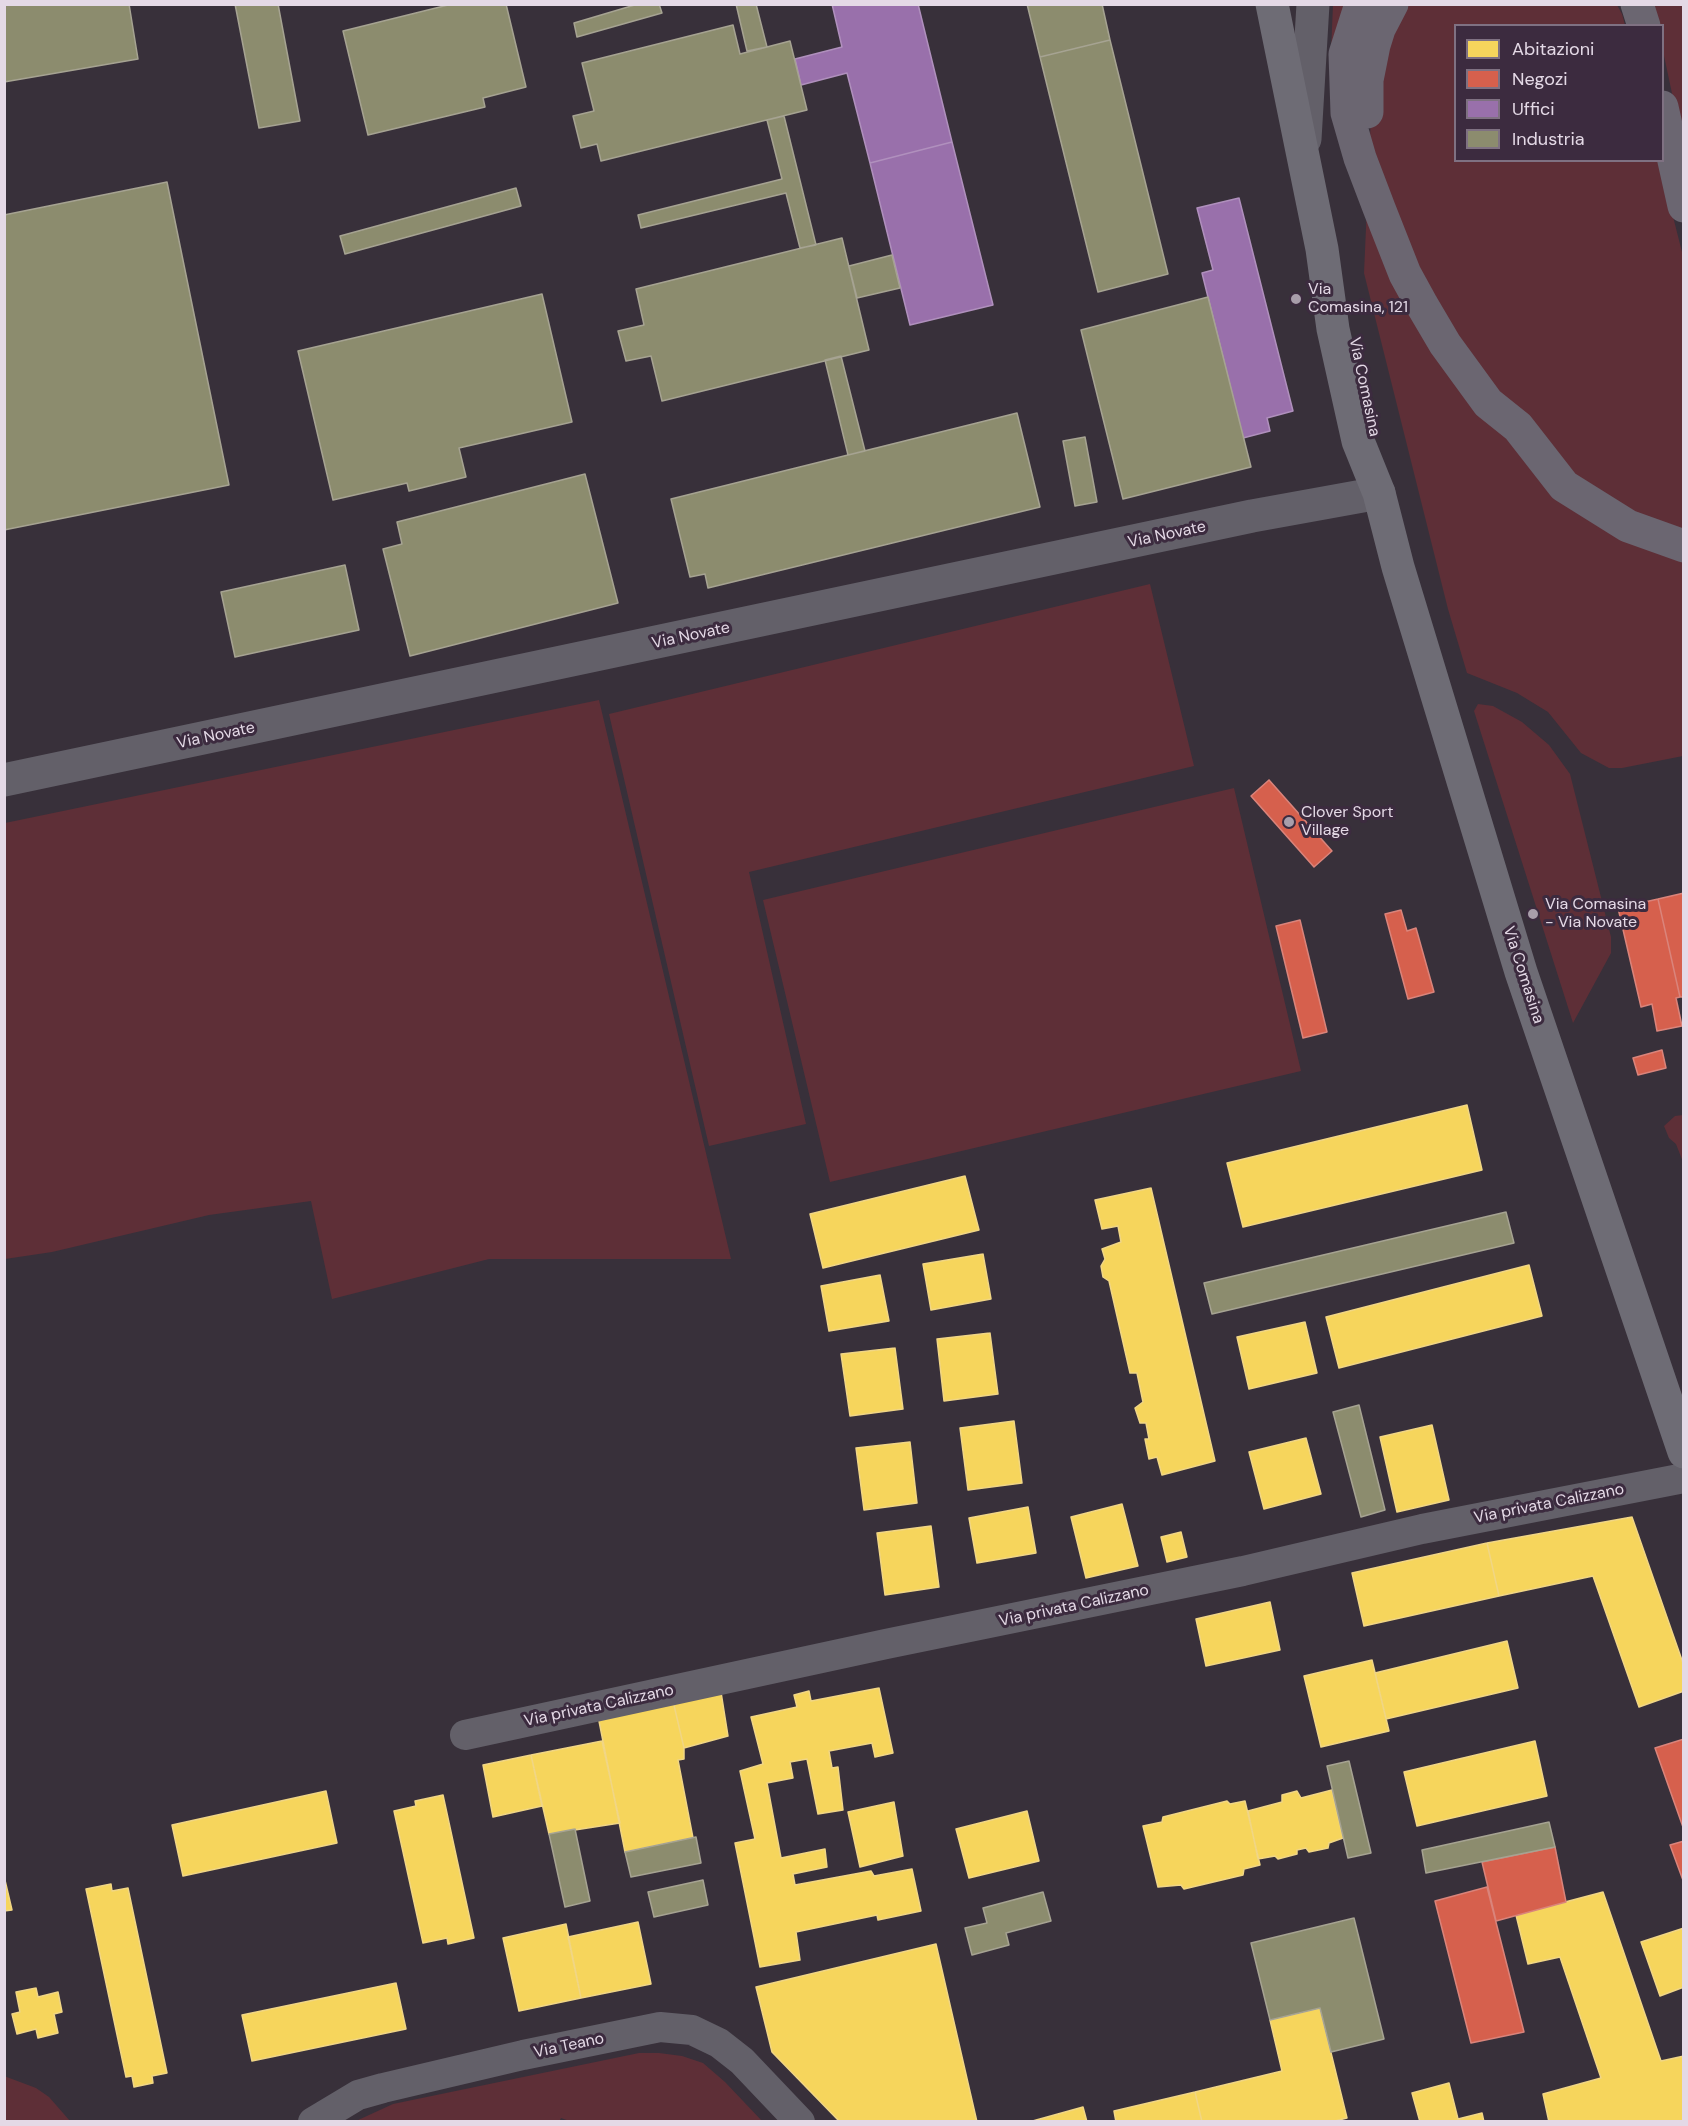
<!DOCTYPE html>
<style>
body{margin:0}
#map{position:relative;width:1688px;height:2126px;overflow:hidden;background:#38303a;font-family:"DM Sans",sans-serif}
canvas{display:block}
.frame{position:absolute;inset:0;border:6px solid #e4d9e6;pointer-events:none}
.legend{position:absolute;left:1454px;top:24px;width:210px;height:138px;box-sizing:border-box;background:#3c2b3f;border:2px solid #7f7182;margin:0;padding:8px 10px;list-style:none;font-size:18px;color:#e4d9e6}
.legend li{display:flex;align-items:center;gap:12px;height:30px}
.legend b{width:30px;border:2px solid #7f7182}
</style>
<div id="map">
<canvas width="1688" height="2126"></canvas>
<div class="frame"></div>
<ul class="legend">
<li><b style="height:16px;background:#f6d55c"></b>Abitazioni</li>
<li><b style="height:16px;background:#d6604d"></b>Negozi</li>
<li><b style="height:16px;background:#9970ab"></b>Uffici</li>
<li><b style="height:16px;background:#8c8c6e"></b>Industria</li>
</ul>
</div>
<script>
const ctx = document.querySelector('canvas').getContext('2d');
ctx.lineJoin = 'round';
function paint(path, color) {
  ctx.fillStyle = color;
  ctx.fill(path, 'evenodd');
}
function poly(rows) {
  const path = new Path2D();
  for (const r of rows) {
    path.moveTo(r[0], r[1]);
    for (let i = 2; i < r.length; i += 2) path.lineTo(r[i], r[i + 1]);
  }
  return path;
}
function strokePath(path, color, width, dash) {
  ctx.strokeStyle = color;
  ctx.lineWidth = width;
  ctx.lineCap = dash ? 'butt' : 'round';
  ctx.setLineDash(dash || []);
  ctx.stroke(path);
}
function label(font, color, halo, rows, align = 'center') {
  ctx.font = font + ' "DM Sans",sans-serif';
  ctx.lineWidth = 6;
  ctx.setLineDash([]);
  ctx.textBaseline = 'middle';
  ctx.strokeStyle = halo;
  ctx.fillStyle = color;
  for (const [text, x, y, turn = 0] of rows) {
    ctx.save();
    ctx.translate(x, y);
    ctx.rotate((+turn || 0) * Math.PI / 180);
    ctx.textAlign = isNaN(turn) ? turn : align;
    if (halo) ctx.strokeText(text, 0, 0);
    ctx.fillText(text, 0, 0);
    ctx.restore();
  }
}
const green = poly([
 [1333,5,1351,5,1331,52],
 [1407,5,1617,5,1622,14,1625,25,1456,26,1456,160,1659,161,1684,260,1683,756,1622,768,1609,768,1581,753,1548,712,1517,693,1467,673,1448,609,1364,273,1372,93,1379,58],
 [1650,5,1683,5,1683,145,1663,51,1662,26,1657,25],
 [1150,584,1194,766,749,872,806,1124,709,1146,609,714],
 [599,700,731,1259,489,1259,332,1299,311,1201,209,1215,52,1252,5,1259,5,823],
 [1478,704,1493,706,1522,722,1549,745,1570,774,1611,937,1611,953,1573,1023,1474,711],
 [1234,788,1301,1071,830,1182,763,900],
 [1683,1115,1684,1115,1683,1162,1676,1144,1669,1138,1664,1126,1675,1116],
 [639,2053,659,2053,682,2056,703,2063,725,2082,762,2121,572,2122,561,2118,559,2122,356,2121,393,2104],
 [4,2076,36,2088,49,2097,70,2121,5,2121]
]);
const homes = poly([
 [1467,1105,1482,1170,1243,1227,1227,1163,1467,1105],
 [965,1176,979,1230,823,1268,810,1214,965,1176],
 [1151,1188,1215,1461,1162,1475,1157,1457,1149,1459,1145,1439,1149,1439,1146,1423,1140,1423,1135,1408,1143,1402,1137,1373,1130,1373,1109,1281,1103,1277,1101,1266,1105,1259,1102,1249,1121,1242,1118,1226,1102,1229,1095,1200,1151,1188],
 [983,1254,991,1299,931,1310,923,1264,983,1254],
 [1529,1265,1542,1316,1339,1368,1326,1317,1529,1265],
 [880,1275,889,1321,829,1331,821,1286,880,1275],
 [1305,1322,1317,1373,1249,1389,1237,1337,1305,1322],
 [990,1333,998,1394,944,1401,937,1339,990,1333],
 [895,1348,903,1409,850,1416,841,1354,895,1348],
 [1014,1421,1022,1483,968,1490,960,1428,1014,1421],
 [1432,1425,1449,1500,1397,1512,1380,1437,1432,1425],
 [1306,1438,1321,1494,1264,1509,1249,1452,1306,1438],
 [910,1442,917,1503,864,1510,856,1448,910,1442],
 [1122,1504,1138,1566,1086,1578,1071,1517,1122,1504],
 [1028,1507,1036,1553,977,1563,969,1518,1028,1507],
 [1632,1517,1684,1666,1684,1691,1639,1707,1593,1576,1499,1596,1487,1543,1632,1517],
 [931,1526,939,1587,885,1595,877,1533,931,1526],
 [1181,1532,1187,1557,1167,1562,1161,1537,1181,1532],
 [1487,1543,1499,1596,1364,1626,1352,1573,1487,1543],
 [1270,1602,1280,1650,1206,1666,1196,1619,1270,1602],
 [1507,1641,1518,1688,1386,1719,1375,1673,1507,1641],
 [1372,1660,1389,1731,1321,1747,1304,1676,1372,1660],
 [879,1688,893,1753,875,1757,872,1743,829,1751,832,1768,838,1767,843,1810,818,1814,807,1759,790,1762,793,1778,767,1783,781,1858,825,1849,827,1867,793,1874,795,1885,871,1871,874,1876,912,1869,921,1911,878,1920,877,1915,796,1932,800,1960,760,1967,735,1843,755,1839,740,1771,763,1764,751,1717,797,1707,794,1695,809,1691,811,1701,879,1688],
 [721,1692,728,1736,684,1748,673,1701,721,1692],
 [673,1701,684,1748,684,1759,678,1760,693,1838,625,1852,598,1716,673,1701],
 [602,1741,620,1823,549,1834,531,1755,602,1741],
 [1535,1741,1547,1796,1417,1826,1404,1772,1535,1741],
 [531,1755,542,1806,493,1817,483,1765,531,1755],
 [1332,1790,1343,1838,1329,1843,1328,1848,1309,1852,1306,1848,1297,1850,1297,1854,1278,1859,1275,1856,1258,1859,1248,1811,1282,1802,1282,1795,1297,1791,1301,1798,1332,1790],
 [326,1791,337,1843,183,1876,172,1825,326,1791],
 [443,1795,474,1938,448,1944,447,1938,423,1943,394,1811,416,1806,415,1801,443,1795],
 [1227,1801,1230,1804,1245,1801,1260,1865,1244,1869,1243,1875,1184,1889,1181,1885,1158,1887,1143,1826,1162,1822,1163,1817,1227,1801],
 [894,1802,903,1856,860,1867,848,1812,894,1802],
 [1027,1811,1039,1861,969,1878,956,1829,1027,1811],
 [4,1876,12,1910,4,1911,4,1876],
 [111,1884,112,1891,128,1888,167,2073,152,2076,153,2083,134,2087,132,2076,126,2077,86,1889,111,1884],
 [1603,1892,1661,2061,1684,2056,1684,2122,1549,2122,1543,2094,1601,2078,1560,1957,1528,1964,1516,1915,1603,1892],
 [638,1922,651,1984,581,1998,568,1937,638,1922],
 [566,1924,581,1998,519,2011,503,1938,566,1924],
 [1684,1928,1684,1987,1660,1996,1641,1942,1684,1928],
 [936,1944,977,2122,840,2122,772,2052,756,1987,936,1944],
 [396,1983,406,2029,252,2061,242,2015,396,1983],
 [36,1988,38,1997,58,1992,62,2012,54,2014,58,2033,38,2038,36,2029,17,2034,12,2014,20,2012,16,1992,36,1988],
 [1320,2008,1347,2118,1331,2122,1202,2122,1195,2092,1282,2071,1270,2020,1320,2008],
 [1449,2083,1458,2119,1482,2113,1484,2122,1420,2122,1412,2093,1449,2083],
 [1195,2092,1202,2122,1116,2122,1114,2111,1195,2092],
 [1083,2107,1087,2122,1029,2122,1083,2107]
]);
const shops = poly([
 [1269,780,1332,851,1314,867,1251,796,1269,780],
 [1684,893,1684,997,1680,997,1658,899,1684,893],
 [1658,899,1680,997,1676,998,1682,1026,1657,1031,1652,1004,1641,1007,1618,908,1658,899],
 [1401,910,1407,931,1416,928,1434,992,1408,999,1385,914,1401,910],
 [1300,920,1327,1032,1303,1038,1276,926,1300,920],
 [1662,1050,1666,1068,1638,1075,1633,1058,1662,1050],
 [1684,1739,1684,1830,1655,1748,1684,1739],
 [1684,1841,1684,1883,1670,1845,1684,1841],
 [1555,1847,1566,1902,1496,1921,1482,1862,1555,1847],
 [1487,1887,1524,2032,1471,2043,1435,1901,1487,1887]
]);
const offices = poly([
 [832,4,918,4,952,142,870,163,847,73,801,85,795,59,842,47,832,4],
 [952,142,993,305,910,325,870,163,952,142],
 [1239,198,1293,411,1267,418,1270,431,1243,438,1202,273,1213,270,1197,208,1239,198]
]);
const industry = poly([
 [4,4,129,4,138,59,4,82,4,4],
 [235,4,278,4,300,121,259,128,235,4],
 [452,4,506,4,526,87,483,98,485,107,368,135,343,31,452,4],
 [638,4,659,4,662,13,577,37,574,23,638,4],
 [736,4,756,4,767,47,747,51,736,4],
 [1027,4,1102,4,1110,40,1040,57,1027,4],
 [733,25,740,54,790,41,807,110,601,161,597,144,581,148,573,116,594,111,582,63,733,25],
 [1110,40,1168,274,1098,292,1040,57,1110,40],
 [784,116,816,245,800,248,786,193,641,228,638,215,782,179,767,120,784,116],
 [167,182,229,485,4,530,4,215,167,182],
 [516,188,521,206,345,254,340,236,516,188],
 [842,238,869,350,662,401,651,356,626,361,618,331,644,325,636,289,842,238],
 [892,255,900,288,857,298,849,266,892,255],
 [542,294,572,422,459,448,466,477,409,491,407,483,333,500,298,351,542,294],
 [1208,297,1251,467,1123,499,1081,330,1208,297],
 [841,356,865,451,848,455,825,360,841,356],
 [1017,413,1040,507,708,588,705,574,690,577,671,499,1017,413],
 [1085,437,1097,502,1075,506,1063,441,1085,437],
 [585,474,618,603,410,656,383,549,402,544,397,522,585,474],
 [345,565,359,630,235,657,221,592,345,565],
 [1506,1212,1514,1243,1212,1314,1204,1283,1506,1212],
 [1359,1405,1385,1510,1361,1517,1333,1412,1359,1405],
 [1349,1761,1371,1853,1348,1858,1327,1766,1349,1761],
 [1549,1822,1555,1847,1426,1873,1422,1850,1549,1822],
 [575,1829,590,1901,565,1907,549,1834,575,1829],
 [696,1837,701,1863,631,1877,625,1852,696,1837],
 [703,1880,708,1905,654,1917,648,1892,703,1880],
 [1043,1892,1051,1921,1006,1933,1009,1945,972,1955,965,1928,987,1923,983,1908,1043,1892],
 [1354,1918,1384,2039,1331,2052,1320,2008,1270,2020,1251,1943,1354,1918]
]);
const minor = poly([
 [465,1735,886,1644,1243,1571,1422,1529,1684,1478],
 [313,2122,358,2095,383,2088,523,2055,660,2027,692,2030,719,2043,742,2061,800,2122]
]);
const tertiary = poly([
 [1305,139,1313,4],
 [4,780,1252,516,1379,493]
]);
const secondary = poly([
 [1272,4,1322,249,1333,329,1358,441,1379,493,1398,567,1521,972,1684,1452]
]);
const motorway = poly([
 [1361,4,1345,54,1347,113,1360,158,1379,208,1405,274,1422,305,1445,344,1488,403,1518,427,1564,486,1628,526,1684,546],
 [1637,4,1644,26],
 [1662,107,1684,206],
 [1367,112,1367,80,1374,45,1379,29,1392,4]
]);
const markers = [
 [1296,299,6,"#a89eaa"],
 [1289,822,6,"#a89eaa"],
 [1533,914,6,"#a89eaa"]
];
const poiNames = [
 ["Via",1308,290],
 ["Comasina, 121",1308,308],
 ["Clover Sport",1301,813],
 ["Village",1301,831],
 ["Via Comasina",1545,905],
 ["- Via Novate",1545,923]
];
const streetNames = [
 ["Via Comasina",1364,387,78],
 ["Via Novate",1167,535,-12],
 ["Via Novate",691,636,-12],
 ["Via Novate",216,736,-12],
 ["Via Comasina",1523,975,72],
 ["Via privata Calizzano",1549,1504,-11],
 ["Via privata Calizzano",1074,1606,-12],
 ["Via privata Calizzano",599,1706,-12],
 ["Via Teano",569,2046,-12]
];
paint(green, '#5e2f37');
paint(homes, '#f6d55c');
strokePath(homes, '#f1d685', 1.5);
paint(shops, '#d6604d');
strokePath(shops, '#da847b', 1.5);
paint(offices, '#9970ab');
strokePath(offices, '#b090bd', 1.5);
paint(industry, '#8c8c6e');
strokePath(industry, '#a6a392', 1.5);
strokePath(minor, '#636069', 30);
strokePath(tertiary, '#636069', 33);
strokePath(secondary, '#6e6c75', 33);
strokePath(motorway, '#6b6671', 33);
for (const [x, y, r, color] of markers) {
  const dot = new Path2D();
  dot.arc(x, y, r, 0, 2 * Math.PI);
  ctx.fillStyle = color;
  ctx.fill(dot);
  strokePath(dot, '#3c2b3f', 2);
}
label('16px', '#e4d9e6', '#3c2b3f', poiNames, 'left');
label('16px', '#e4d9e6', '#3c2b3f', streetNames);
</script>
